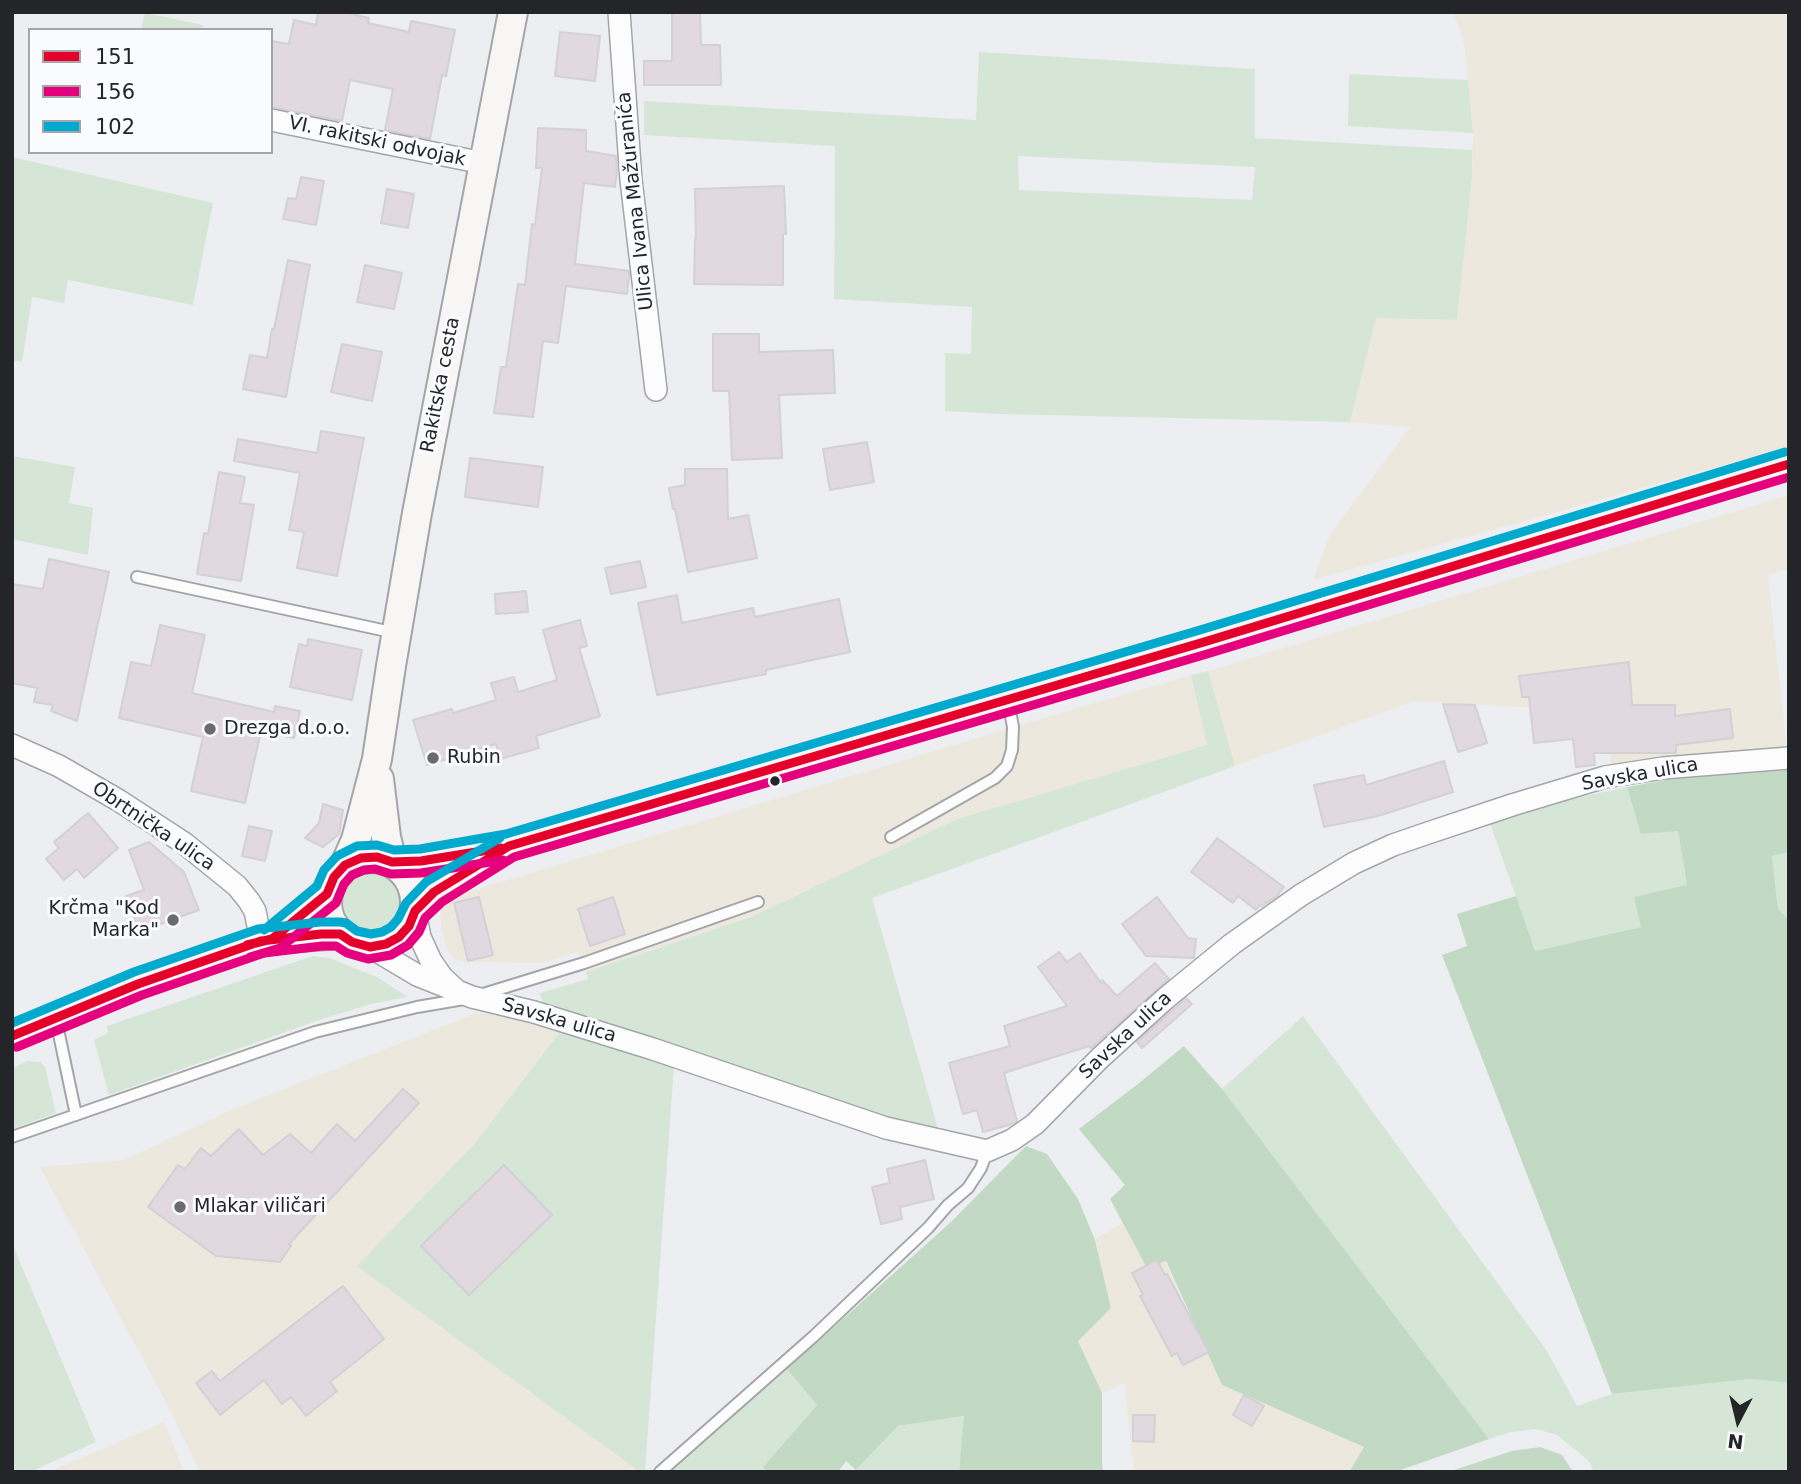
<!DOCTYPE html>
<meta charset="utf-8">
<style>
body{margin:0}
#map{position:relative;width:1801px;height:1484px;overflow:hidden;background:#edeef2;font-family:"DejaVu Sans",sans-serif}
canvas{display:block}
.frame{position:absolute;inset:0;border:14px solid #242528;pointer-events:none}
.legend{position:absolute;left:28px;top:28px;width:245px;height:126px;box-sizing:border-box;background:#f9fbff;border:2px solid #a4a5a9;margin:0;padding:9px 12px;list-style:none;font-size:21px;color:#242528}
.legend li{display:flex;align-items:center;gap:14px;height:35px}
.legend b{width:35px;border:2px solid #a4a5a9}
.north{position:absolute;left:1703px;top:1386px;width:70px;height:70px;-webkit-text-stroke:5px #f9fbff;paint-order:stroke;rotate:187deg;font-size:19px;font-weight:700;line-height:28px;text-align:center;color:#242528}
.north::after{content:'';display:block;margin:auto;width:24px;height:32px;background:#242528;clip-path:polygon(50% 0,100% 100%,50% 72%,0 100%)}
</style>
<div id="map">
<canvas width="1801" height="1484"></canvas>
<div class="frame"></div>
<ul class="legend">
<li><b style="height:9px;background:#e4002b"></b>151</li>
<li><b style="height:9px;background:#e5007d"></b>156</li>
<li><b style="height:9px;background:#00a9ce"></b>102</li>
</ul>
<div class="north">N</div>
</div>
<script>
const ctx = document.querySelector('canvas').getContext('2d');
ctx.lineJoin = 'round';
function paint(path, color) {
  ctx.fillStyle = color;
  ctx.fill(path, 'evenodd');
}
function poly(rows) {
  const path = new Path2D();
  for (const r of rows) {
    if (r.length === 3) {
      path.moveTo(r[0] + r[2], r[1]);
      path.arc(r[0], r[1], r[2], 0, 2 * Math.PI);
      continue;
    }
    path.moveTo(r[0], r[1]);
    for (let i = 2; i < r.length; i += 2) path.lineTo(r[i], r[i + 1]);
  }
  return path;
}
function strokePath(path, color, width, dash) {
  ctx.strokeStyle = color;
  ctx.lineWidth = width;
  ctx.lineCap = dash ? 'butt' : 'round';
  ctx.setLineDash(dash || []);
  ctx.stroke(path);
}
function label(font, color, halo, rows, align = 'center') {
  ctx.font = font + ' "DejaVu Sans",sans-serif';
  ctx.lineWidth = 6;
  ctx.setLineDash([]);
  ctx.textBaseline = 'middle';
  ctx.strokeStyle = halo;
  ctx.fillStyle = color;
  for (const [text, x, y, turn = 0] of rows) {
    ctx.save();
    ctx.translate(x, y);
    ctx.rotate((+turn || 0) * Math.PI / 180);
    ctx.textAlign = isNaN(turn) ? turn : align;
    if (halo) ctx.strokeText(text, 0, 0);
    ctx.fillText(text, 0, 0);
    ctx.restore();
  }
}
const industrial = poly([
 [1452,12,1789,12,1789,447,1313,580,1330,534,1410,427,1350,422,1376,318,1456,320,1472,178,1473,133,1464,44,1458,23],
 [1789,495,1789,568,1768,575,1787,751,1611,766,1604,712,1415,701,1235,766,1208,671],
 [1191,675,1207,745,957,819,751,917,586,972,578,951,544,963,463,962,454,959,446,947,441,926,440,910,446,900,458,895,1013,727],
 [476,1013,509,1015,562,1029,476,1142,358,1266,640,1472,200,1472,170,1410,40,1167,124,1160,231,1110],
 [1123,1223,1147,1267,1165,1261,1222,1385,1364,1447,1349,1472,1134,1472,1124,1383,1102,1393,1078,1341,1111,1308,1095,1239],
 [164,1422,184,1472,49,1472]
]);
const green = poly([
 [145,13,203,25,202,30,141,30],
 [979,52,1255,69,1255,138,1472,150,1472,178,1457,320,1376,318,1350,422,1001,414,945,411,945,353,971,354,972,307,834,299,835,146,644,135,644,101,976,120],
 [1018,156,1255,167,1252,200,1019,190],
 [1349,74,1468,80,1473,133,1348,126],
 [12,157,213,203,193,305,68,280,64,303,32,297,22,362,12,360],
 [12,456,75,467,69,503,93,508,88,555,12,539],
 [1208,671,1235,766,872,898,939,1132,888,1119,543,1005,540,993,588,979,586,972,751,917,957,819,1207,745,1191,675],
 [1627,787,1641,834,1678,830,1687,886,1641,927,1535,951,1490,823,1557,802],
 [1789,852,1789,920,1778,910,1772,856],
 [372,901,29],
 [313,956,329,958,377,977,408,997,371,1004,319,1020,109,1095,94,1040,108,1033,107,1026],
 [1303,1016,1547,1351,1577,1406,1612,1394,1750,1379,1789,1383,1789,1472,1594,1472,1589,1461,1557,1435,1536,1429,1511,1432,1489,1439,1222,1089],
 [562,1029,674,1066,645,1472,640,1472,357,1266,476,1142],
 [28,1061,40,1062,45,1067,56,1113,12,1129,12,1068],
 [12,1243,96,1442,30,1472,13,1472,12,1469],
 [787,1369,817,1405,763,1467,767,1472,670,1472],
 [965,1416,959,1472,858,1472,856,1470,898,1426]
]);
const forest = poly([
 [1789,770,1789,852,1772,856,1778,909,1789,920,1789,1383,1750,1379,1612,1394,1442,955,1467,946,1457,914,1516,896,1535,951,1641,927,1634,897,1687,885,1678,831,1641,834,1627,787,1671,779],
 [1184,1046,1222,1089,1489,1439,1395,1472,1349,1472,1364,1447,1222,1385,1166,1261,1147,1268,1110,1199,1125,1185,1079,1129,1138,1084],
 [1026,1146,1047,1154,1078,1199,1095,1240,1111,1308,1078,1341,1102,1393,1102,1462,1103,1472,959,1472,964,1416,898,1426,856,1470,846,1461,838,1472,767,1472,763,1467,817,1405,787,1369,951,1222],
 [1540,1447,1562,1455,1573,1472,1448,1472,1512,1451]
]);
const building = poly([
 [318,12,344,12,369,18,368,23,409,32,411,21,455,30,446,76,442,75,430,139,385,130,393,89,350,80,342,121,271,107,271,41,289,44,294,20,316,25,318,12],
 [672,12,700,12,701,45,720,45,721,85,644,85,644,61,672,61,672,12],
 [560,32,600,36,595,81,555,76,560,32],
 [538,128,586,130,586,151,616,156,617,171,615,187,584,183,575,264,629,271,629,276,627,294,566,286,558,343,543,341,533,417,494,413,501,367,506,367,518,284,525,285,532,224,535,225,542,168,536,168,538,128],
 [301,177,324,181,316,225,283,219,288,198,296,199,301,177],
 [784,186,786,234,783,234,783,285,694,284,695,239,696,239,695,189,784,186],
 [387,189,414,194,408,228,381,223,387,189],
 [288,260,310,265,286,397,243,389,250,355,267,358,272,329,274,329,288,260],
 [365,265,402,273,394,309,357,302,365,265],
 [713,334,759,334,759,352,833,350,835,393,779,395,782,458,732,460,729,391,713,391,713,334],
 [342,344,382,352,372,401,331,392,342,344],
 [321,431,364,438,337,576,297,568,304,532,289,530,300,473,234,461,238,439,317,453,321,431],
 [867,442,874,482,830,490,823,449,867,442],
 [470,458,543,467,538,507,465,497,470,458],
 [685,469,727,469,728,519,748,515,757,558,688,572,675,509,673,509,669,488,685,485,685,469],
 [219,472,245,477,240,503,254,505,241,581,197,574,204,533,208,534,219,472],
 [49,559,109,572,77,721,51,711,53,705,34,702,37,688,12,683,12,584,43,589,49,559],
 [640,561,646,587,611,594,605,568,640,561],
 [526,591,528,612,496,614,495,594,526,591],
 [677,595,682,623,753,608,755,617,839,599,850,652,766,670,766,674,657,695,638,603,677,595],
 [580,620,587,646,579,648,600,716,536,736,539,748,500,759,496,744,427,765,413,720,452,709,453,713,496,700,491,683,514,677,518,692,557,680,543,630,580,620],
 [160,625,205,635,192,693,274,712,275,706,300,711,294,738,261,731,245,803,191,791,203,737,119,718,131,662,151,666,160,625],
 [308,639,362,650,352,700,290,687,299,644,307,646,308,639],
 [1629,662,1632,705,1675,705,1675,716,1730,709,1733,738,1676,745,1676,753,1594,753,1595,765,1576,767,1573,739,1534,743,1529,697,1522,697,1519,676,1629,662],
 [1443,704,1475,705,1487,743,1458,752,1443,704],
 [1444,761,1453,792,1378,816,1324,827,1314,785,1364,775,1366,785,1444,761],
 [323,804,343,810,339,834,323,847,305,838,319,823,323,804],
 [88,813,118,848,84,878,77,869,64,880,46,859,59,848,54,842,88,813],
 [249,826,272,831,265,861,242,856,249,826],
 [1217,838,1284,887,1277,896,1262,906,1260,905,1256,910,1238,896,1233,903,1191,872,1217,838],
 [149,842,184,872,199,910,139,932,126,896,144,890,129,850,149,842],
 [479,897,493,955,468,961,454,903,479,897],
 [613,897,625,934,590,946,578,909,613,897],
 [1157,897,1188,938,1196,939,1194,958,1146,956,1122,924,1157,897],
 [1059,952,1067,962,1080,953,1100,982,1102,980,1117,996,1155,963,1169,979,1091,1048,1089,1046,1004,1073,1017,1121,1012,1124,983,1132,977,1110,963,1114,949,1063,1010,1046,1004,1026,1067,1006,1038,967,1059,952],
 [1186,998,1192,1004,1142,1048,1137,1042,1186,998],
 [403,1089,419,1103,289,1244,291,1246,280,1262,216,1256,148,1207,178,1165,185,1169,201,1148,211,1156,239,1129,263,1155,290,1134,311,1153,337,1124,355,1141,403,1089],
 [925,1160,934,1199,900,1207,902,1219,881,1224,872,1187,890,1183,887,1169,925,1160],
 [504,1165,552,1215,469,1295,421,1246,504,1165],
 [1157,1260,1165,1275,1167,1274,1209,1352,1183,1365,1177,1353,1172,1356,1140,1296,1143,1295,1132,1273,1157,1260],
 [343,1286,384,1339,330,1382,337,1391,306,1416,291,1397,282,1404,264,1380,220,1415,196,1383,212,1371,220,1381,343,1286],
 [1244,1395,1264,1406,1252,1426,1233,1415,1244,1395],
 [1133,1415,1155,1415,1154,1442,1133,1441,1133,1415]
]);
const lane = poly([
 [137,577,396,633],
 [891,837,995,778,1007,766,1012,750,1013,727,1008,700],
 [480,995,584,963,758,902],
 [56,1020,76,1115],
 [12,1137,315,1032,417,1007,464,999],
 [660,1472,814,1336,928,1228,948,1205,968,1188,981,1168,987,1151]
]);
const street = poly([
 [619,12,631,180,656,390],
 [271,120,483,163],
 [12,745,59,766,118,800,184,843,237,886,249,901,255,911,261,941],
 [415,911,420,937,431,961,442,977,455,989],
 [370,947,417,975,472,997,534,1012,653,1049,886,1128,987,1151,1012,1140,1035,1124,1100,1058,1166,998,1232,944,1301,895,1354,863,1393,845,1425,834,1512,805,1605,777,1663,768,1789,758]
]);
const secondary = poly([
 [379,779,386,837,392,862],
 [371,902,44],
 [392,862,421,861,509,846,1204,642,1789,464],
 [345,865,356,840,377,759,391,666,417,513,513,12],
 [415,911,434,892,495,854],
 [272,939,327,894],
 [12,1036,138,984,239,948,272,939,340,934]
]);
const bus1 = poly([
 [247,945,272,939,327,894,334,877,345,865,361,858,377,857,392,862,421,861,501,848],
 [12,1036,138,984,261,941,321,934,340,934,352,942,370,947,386,944,399,937,409,926,415,911,434,892,509,846,1204,642,1789,464]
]);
const bus2 = poly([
 [250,957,280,948,336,903,344,884,352,875,364,870,375,869,391,874,421,873,503,860],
 [17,1047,142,995,264,953,322,946,336,946,347,953,368,959,391,955,408,945,419,932,425,918,442,902,514,857,1207,654,1789,477]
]);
const bus3 = poly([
 [264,930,317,886,324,870,337,856,357,846,377,845,394,850,420,849,506,834,1200,630,1785,452],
 [12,1023,134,972,258,929,320,922,340,922,346,923,357,931,371,934,382,932,391,927,398,919,406,903,426,882,500,838]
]);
const markers = [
 [210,729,7,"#6a6b6f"],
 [433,758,7,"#6a6b6f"],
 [775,781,6,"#242528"],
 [173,920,7,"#6a6b6f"],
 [180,1207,7,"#6a6b6f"]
];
const streetNames = [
 ["VI. rakitski odvojak",377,142,12],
 ["Ulica Ivana Mažuranića",636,201,-96],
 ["Rakitska cesta",441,385,-79],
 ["Savska ulica",1640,775,-10],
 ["Obrtnička ulica",153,827,34],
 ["Savska ulica",559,1021,16],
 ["Savska ulica",1126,1036,-43]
];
const poiNames = [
 ["Drezga d.o.o.",224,729],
 ["Rubin",447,758],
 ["Krčma \"Kod",159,909,"right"],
 ["Marka\"",159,931,"right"],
 ["Mlakar viličari",194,1207]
];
paint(industrial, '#ede8de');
paint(green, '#d5e6d6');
paint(forest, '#c2dac3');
paint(building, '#e1d8e0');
strokePath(building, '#d2d1d4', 2);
strokePath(lane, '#a4a5a8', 14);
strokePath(street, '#a4a5a8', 24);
strokePath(secondary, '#a4a5a8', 32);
strokePath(lane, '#fcfcfd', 10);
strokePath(street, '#fcfcfd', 21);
strokePath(secondary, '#f8f6f5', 28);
strokePath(bus1, '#e4002b', 9);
strokePath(bus2, '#e5007d', 9);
strokePath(bus3, '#00a9ce', 9);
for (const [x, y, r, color] of markers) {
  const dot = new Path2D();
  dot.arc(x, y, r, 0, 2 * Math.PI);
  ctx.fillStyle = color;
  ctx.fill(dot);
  strokePath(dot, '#f9fbff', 2.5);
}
label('19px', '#242528', '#f9fbff', streetNames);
label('19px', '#242528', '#f9fbff', poiNames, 'left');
</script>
